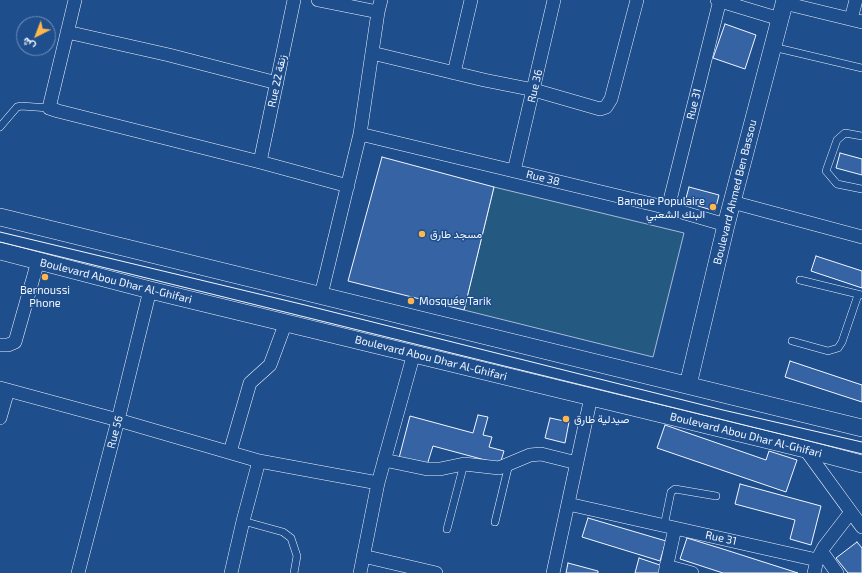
<!DOCTYPE html>
<meta charset="utf-8">
<style>
body{margin:0}
#map{position:relative;width:862px;height:573px;overflow:hidden;background:#1f4e8c;font-family:"Exo 2",Vazirmatn,sans-serif}
canvas{display:block}
.north{position:absolute;left:16px;top:16px;width:40px;height:40px;box-sizing:border-box;background:#1f4e8c;border:1px solid #7391ba;border-radius:50%;rotate:222deg;font-size:11px;font-weight:700;line-height:16px;text-align:center;color:#f2f6ff}
.north::after{content:'';display:block;margin:auto;width:14px;height:18px;background:#ffb74d;clip-path:polygon(50% 0,100% 100%,50% 72%,0 100%)}
</style>
<div id="map">
<canvas width="862" height="573"></canvas>
<div class="north">ش</div>
</div>
<script>
const ctx = document.querySelector('canvas').getContext('2d');
ctx.lineJoin = 'round';
function paint(path, color) {
  ctx.fillStyle = color;
  ctx.fill(path, 'evenodd');
}
function poly(rows) {
  const path = new Path2D();
  for (const r of rows) {
    path.moveTo(r[0], r[1]);
    for (let i = 2; i < r.length; i += 2) path.lineTo(r[i], r[i + 1]);
  }
  return path;
}
function strokePath(path, color, width, dash) {
  ctx.strokeStyle = color;
  ctx.lineWidth = width;
  ctx.lineCap = dash ? 'butt' : 'round';
  ctx.setLineDash(dash || []);
  ctx.stroke(path);
}
function label(font, color, halo, rows, align = 'center') {
  ctx.font = font + ' "Exo 2",Vazirmatn,sans-serif';
  ctx.lineWidth = 3;
  ctx.setLineDash([]);
  ctx.textBaseline = 'middle';
  ctx.strokeStyle = halo;
  ctx.fillStyle = color;
  for (const [text, x, y, turn = 0] of rows) {
    ctx.save();
    ctx.translate(x, y);
    ctx.rotate((+turn || 0) * Math.PI / 180);
    ctx.textAlign = isNaN(turn) ? turn : align;
    if (halo) ctx.strokeText(text, 0, 0);
    ctx.fillText(text, 0, 0);
    ctx.restore();
  }
}
const green = poly([
 [494,187,684,233,653,357,464,310,494,187]
]);
const building = poly([
 [725,24,756,35,745,69,713,58,725,24],
 [840,153,862,159,862,175,836,168,840,153],
 [382,157,494,187,464,310,348,281,382,157],
 [689,187,719,195,715,211,685,202,689,187],
 [816,256,862,271,862,288,811,271,816,256],
 [790,361,862,385,862,402,785,377,790,361],
 [478,415,488,417,483,435,492,437,489,447,504,451,500,464,433,446,427,465,399,458,410,416,473,433,478,415],
 [550,418,569,422,565,443,545,438,550,418],
 [665,425,766,460,769,451,797,460,786,492,657,448,665,425],
 [740,484,821,506,811,545,790,539,795,520,735,504,740,484],
 [588,518,666,541,660,561,582,537,588,518],
 [687,538,726,550,798,573,723,573,680,559,687,538],
 [857,542,862,548,862,573,848,573,836,558,857,542],
 [639,558,663,566,661,573,635,573,639,558],
 [568,563,598,571,598,573,566,573,568,563]
]);
const service = poly([
 [773,47,862,68],
 [0,127,17,107,21,106,49,108],
 [862,136,845,133,837,140,826,171,837,184,862,189],
 [800,280,862,295],
 [792,341,828,351,838,348,842,342,858,295],
 [243,521,283,532,291,538,297,556,294,573],
 [495,522,509,464],
 [664,526,671,492,675,489,716,496],
 [447,529,464,464]
]);
const minor = poly([
 [75,0,49,108,58,111,260,162,348,186],
 [318,0,378,12],
 [717,0,780,19],
 [784,3,862,22],
 [851,19,856,0],
 [67,32,169,55,277,83],
 [372,53,484,80,534,90,600,109,606,107,611,99,637,0],
 [454,73,471,0],
 [360,134,668,208,726,225],
 [260,162,294,0],
 [514,171,554,0],
 [732,202,862,237],
 [668,208,720,0],
 [321,295,360,134,378,12,381,0],
 [0,345,8,345,15,342,17,335,38,261],
 [0,388,118,420,259,461,378,483],
 [0,418,8,390],
 [805,449,862,527],
 [230,452,250,383,270,365,283,330,285,323],
 [384,460,427,469,440,469,464,464,499,468,530,455,541,454,577,463],
 [568,504,817,560,824,547,851,512],
 [822,552,837,573],
 [363,556,436,573],
 [666,566,692,573],
 [78,573,118,420,150,290],
 [231,573,243,521,259,461],
 [360,573,378,483,414,353],
 [553,573,591,397],
 [665,573,675,528],
 [814,573,817,560]
]);
const tertiary = poly([
 [0,217,862,428],
 [0,251,150,290,682,419,805,449,862,464],
 [688,385,726,225,785,0]
]);
const tram = poly([
 [0,232,305,305,723,410,862,442],
 [0,242,862,454]
]);
const markers = [
 [713,207,4,"#ffb74d"],
 [422,234,4,"#ffb74d"],
 [45,277,4,"#ffb74d"],
 [411,301,4,"#ffb74d"],
 [566,419,4,"#ffb74d"]
];
const streetNames = [
 ["Rue 22 زنقة",277,81,-78],
 ["Rue 36",535,86,-77],
 ["Rue 31",694,104,-76],
 ["Rue 38",543,178,14],
 ["Boulevard Ahmed Ben Bassou",735,192,-76],
 ["Boulevard Abou Dhar Al-Ghifari",116,281,14],
 ["Boulevard Abou Dhar Al-Ghifari",431,358,14],
 ["Rue 56",115,432,-75],
 ["Boulevard Abou Dhar Al-Ghifari",746,435,14],
 ["Rue 31",721,538,12]
];
const poiNames = [
 ["Banque Populaire",705,201,"right"],
 ["البنك الشعبي",705,214,"right"],
 ["مسجد طارق",430,234],
 ["Bernoussi",45,290,"center"],
 ["Phone",45,303,"center"],
 ["Mosquée Tarik",419,301],
 ["صيدلية طارق",574,419]
];
paint(green, '#245a82');
strokePath(green, '#a8bbd7', 1);
paint(building, '#3563a3');
strokePath(building, '#f2f6ff', 1);
strokePath(service, '#f2f6ff', 8);
strokePath(minor, '#f2f6ff', 14);
strokePath(tertiary, '#f2f6ff', 18);
strokePath(service, '#1f4e8c', 7);
strokePath(minor, '#1f4e8c', 13);
strokePath(tertiary, '#1f4e8c', 17);
strokePath(tram, '#f2f6ff', 1);
for (const [x, y, r, color] of markers) {
  const dot = new Path2D();
  dot.arc(x, y, r, 0, 2 * Math.PI);
  ctx.fillStyle = color;
  ctx.fill(dot);
  strokePath(dot, '#1f4e8c', 1.5);
}
label('11px', '#f2f6ff', '#1f4e8c', streetNames);
label('11px', '#f2f6ff', '#1f4e8c', poiNames, 'left');
</script>
